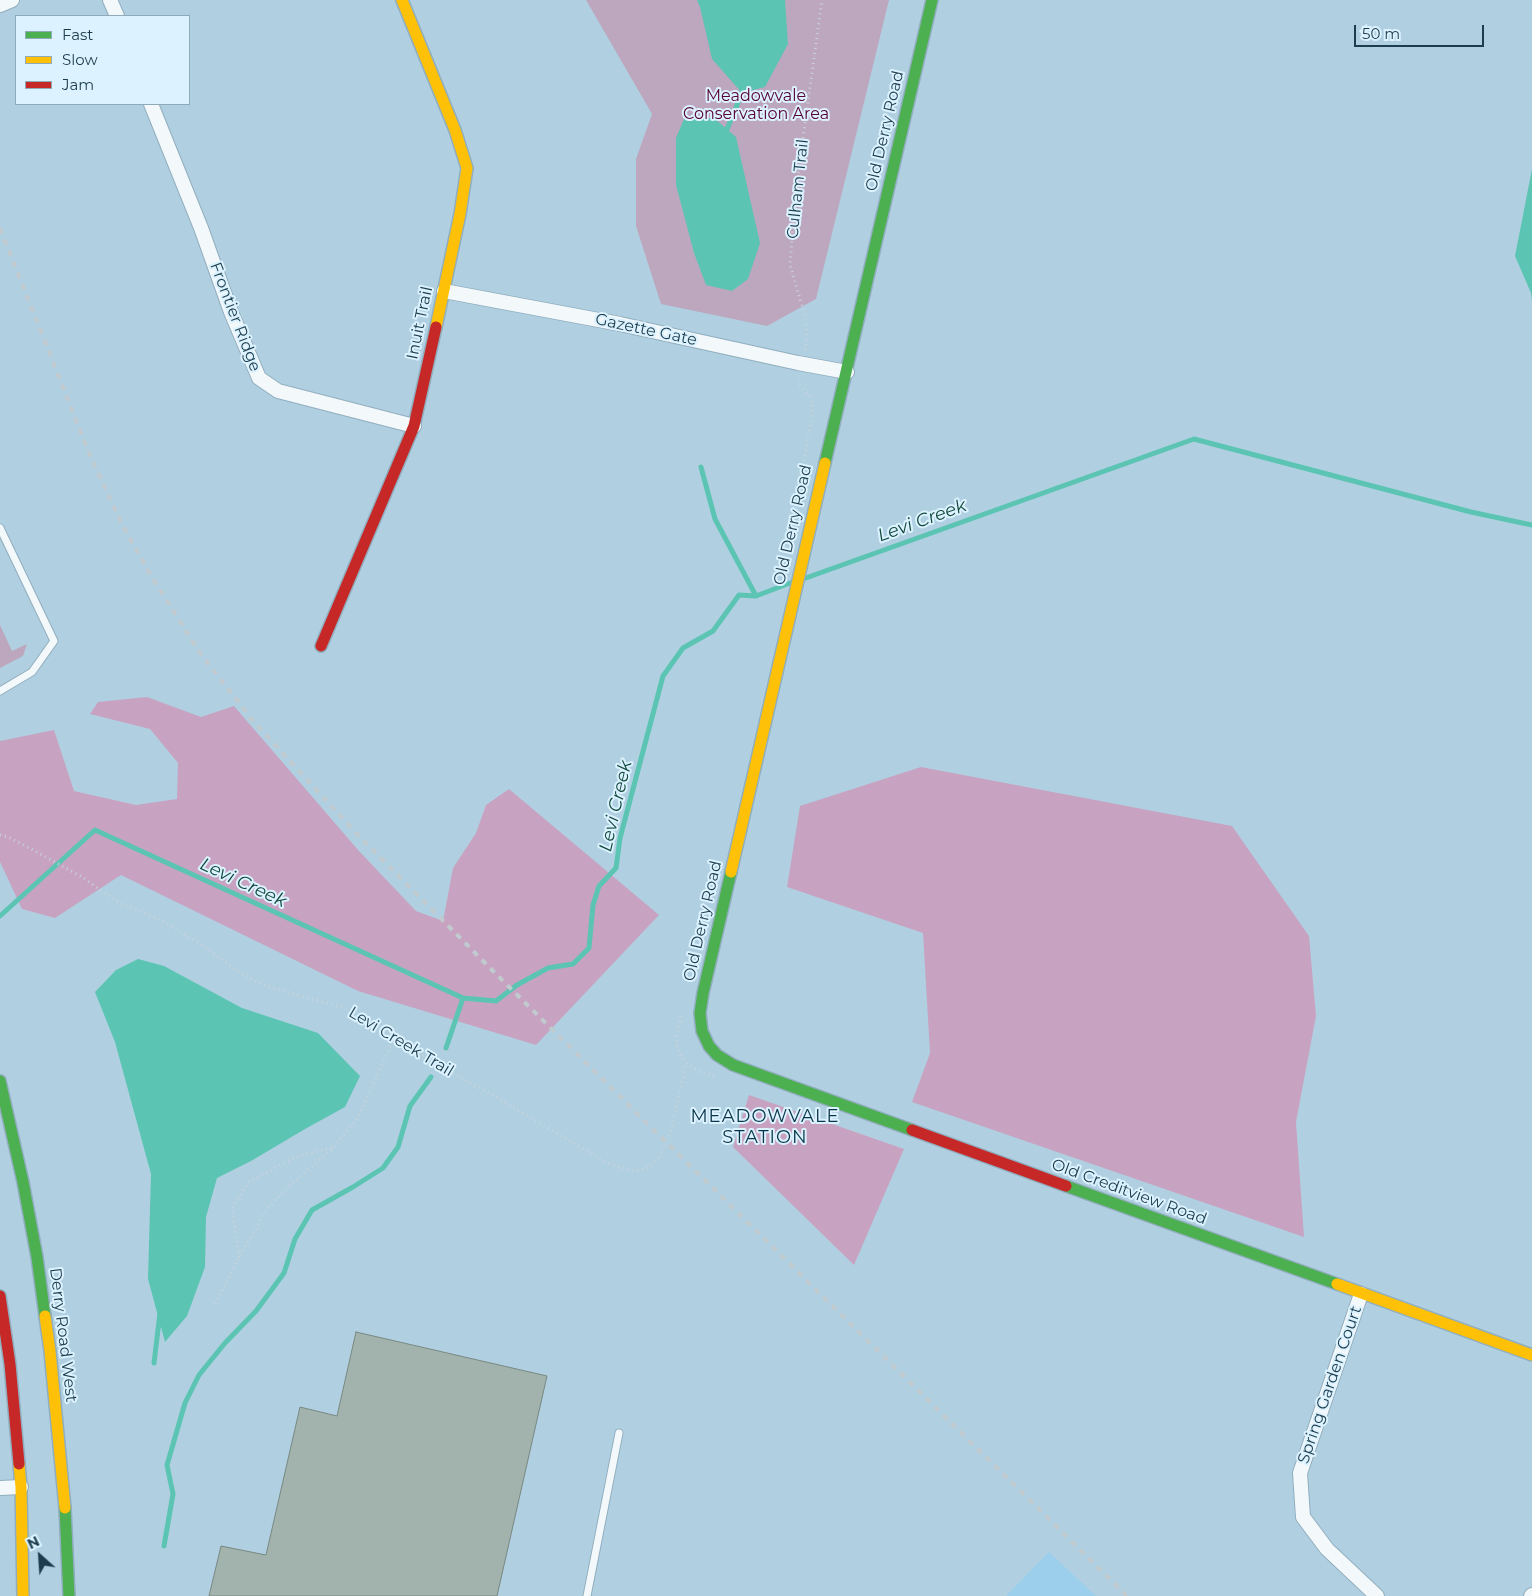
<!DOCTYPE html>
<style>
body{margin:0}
#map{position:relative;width:1532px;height:1596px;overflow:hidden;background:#b0d0e2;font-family:Montserrat,sans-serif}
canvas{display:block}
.legend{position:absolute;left:15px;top:15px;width:175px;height:90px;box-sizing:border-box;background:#dcf2ff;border:1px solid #8faab8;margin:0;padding:6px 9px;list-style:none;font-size:15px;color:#1c3d4e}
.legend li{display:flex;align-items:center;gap:10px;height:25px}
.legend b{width:25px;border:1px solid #8faab8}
.north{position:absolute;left:15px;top:1531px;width:50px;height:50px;-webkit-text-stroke:4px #dcf2ff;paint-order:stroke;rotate:334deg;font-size:14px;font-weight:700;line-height:20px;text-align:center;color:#1c3d4e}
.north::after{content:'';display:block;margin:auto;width:18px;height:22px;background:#1c3d4e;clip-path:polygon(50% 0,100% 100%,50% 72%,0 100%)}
.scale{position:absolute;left:1354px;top:25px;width:130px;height:22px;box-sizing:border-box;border:2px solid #1c3d4e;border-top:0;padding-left:6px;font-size:15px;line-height:18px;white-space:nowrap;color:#1c3d4e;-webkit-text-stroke:4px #dcf2ff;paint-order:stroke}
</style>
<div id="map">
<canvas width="1532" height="1596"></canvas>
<ul class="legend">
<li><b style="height:6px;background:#4caf50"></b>Fast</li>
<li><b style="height:6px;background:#ffc107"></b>Slow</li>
<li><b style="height:6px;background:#c62828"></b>Jam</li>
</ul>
<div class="north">N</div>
<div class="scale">50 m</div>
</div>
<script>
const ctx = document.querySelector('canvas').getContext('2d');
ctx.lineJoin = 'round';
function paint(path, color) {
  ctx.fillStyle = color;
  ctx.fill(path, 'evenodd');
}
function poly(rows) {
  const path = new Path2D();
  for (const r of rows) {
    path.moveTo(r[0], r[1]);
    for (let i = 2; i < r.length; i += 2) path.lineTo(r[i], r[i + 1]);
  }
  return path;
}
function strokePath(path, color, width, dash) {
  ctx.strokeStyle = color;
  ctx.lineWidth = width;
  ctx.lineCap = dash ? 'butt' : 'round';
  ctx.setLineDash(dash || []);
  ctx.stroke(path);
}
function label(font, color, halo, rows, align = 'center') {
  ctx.font = font + ' Montserrat,sans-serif';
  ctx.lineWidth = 4;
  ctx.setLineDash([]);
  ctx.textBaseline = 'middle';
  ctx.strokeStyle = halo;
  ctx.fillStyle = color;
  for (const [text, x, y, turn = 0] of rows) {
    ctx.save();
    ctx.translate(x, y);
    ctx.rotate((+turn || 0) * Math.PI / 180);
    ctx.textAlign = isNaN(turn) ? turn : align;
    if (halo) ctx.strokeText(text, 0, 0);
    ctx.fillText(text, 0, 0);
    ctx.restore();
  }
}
const built = poly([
 [1049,1552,1096,1596,1006,1596]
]);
const green = poly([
 [586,0,889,0,816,299,767,326,661,304,636,226,636,159,652,114],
 [0,625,12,651,27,644,23,656,0,668]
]);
const forest = poly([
 [147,697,201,717,234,706,359,851,416,911,443,921,453,868,476,833,486,805,509,789,659,915,536,1045,358,991,121,875,55,918,22,909,0,862,0,741,54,730,74,791,136,805,177,799,178,763,150,729,90,714,98,702],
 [921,767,1232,826,1309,936,1316,1016,1296,1122,1304,1237,912,1102,930,1053,923,933,787,887,800,806],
 [749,1095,904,1149,854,1265,733,1147]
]);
const water = poly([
 [697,0,785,0,788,44,765,87,742,93,712,59,700,7],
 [714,118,736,137,760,243,748,279,732,291,706,285,694,253,676,185,676,138,684,119],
 [1532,169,1532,301,1531,293,1515,256],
 [138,959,164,966,242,1008,318,1033,360,1076,345,1107,305,1129,251,1161,217,1178,206,1217,205,1267,187,1316,165,1342,148,1279,151,1174,115,1042,95,992,116,970]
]);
const stream = poly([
 [725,134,742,93,742,86],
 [701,467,715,519,756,596],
 [803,579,1194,439,1471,512,1532,525],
 [0,916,95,830,463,998,496,1001,517,985,548,968,573,964,589,948,593,905,599,886,616,868,620,838,663,676,683,648,713,631,739,595,756,596,790,583],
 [446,1048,463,998],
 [154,1363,160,1313],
 [164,1546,173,1494,167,1465,185,1403,199,1375,225,1343,256,1311,284,1273,295,1239,312,1210,353,1187,383,1168,398,1147,410,1106,431,1077]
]);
const building = poly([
 [356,1332,547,1376,497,1596,209,1596,221,1546,266,1555,300,1407,337,1416,356,1332]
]);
const path = poly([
 [805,350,807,337,805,316,790,265,795,197,822,0],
 [799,485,813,412,813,404,810,396,799,385,800,378],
 [0,835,8,837,22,844,82,877,116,901,164,922,196,941,240,973,266,986,350,1010,365,1018,438,1065,496,1097,607,1163,624,1169,638,1171,649,1167,658,1158,671,1131,686,1063],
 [681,1016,677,1035,677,1046,681,1055,686,1063,699,1071,716,1078],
 [239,1257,232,1208,249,1182,300,1155,332,1148],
 [215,1304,239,1257,268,1208,285,1190,333,1148,359,1116,394,1038]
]);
const lane = poly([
 [0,528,54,641,32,672,0,691],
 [587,1596,619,1433]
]);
const street = poly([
 [110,0,117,16],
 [0,5,12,0],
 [151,104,201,228,231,312,259,378,278,391,414,426],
 [444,291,620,324,798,363,847,372],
 [1361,1294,1300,1473,1303,1517,1327,1549,1377,1596],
 [0,1488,21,1487],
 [1531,1596,1532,1595]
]);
const fast = poly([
 [825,463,932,0],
 [731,872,703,993,700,1013,702,1031,709,1046,717,1055,733,1065,912,1130],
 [0,1081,23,1182,37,1257,45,1316],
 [1066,1186,1337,1284],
 [65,1508,69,1596]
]);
const slow = poly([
 [402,0,455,130,467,168,460,214,436,327],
 [731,872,825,463],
 [1337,1284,1532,1355],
 [45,1316,50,1351,65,1508],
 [19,1464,21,1487,23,1596]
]);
const jam = poly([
 [321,646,414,426,436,327],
 [912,1130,1066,1186],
 [0,1296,10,1364,19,1464]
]);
const rail = poly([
 [0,228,91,458,123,526,150,574,200,653,254,722,359,836,491,969,666,1142,1127,1596]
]);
const parkNames = [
 ["Meadowvale",756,96],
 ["Conservation Area",756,114]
];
const streetNames = [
 ["Old Derry Road",885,131,-77],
 ["Culham Trail",798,189,-84],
 ["Frontier Ridge",235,317,69],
 ["Inuit Trail",420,323,-78],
 ["Gazette Gate",646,330,12],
 ["Old Derry Road",793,525,-77],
 ["Old Derry Road",703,921,-77],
 ["Levi Creek Trail",401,1042,31],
 ["Old Creditview Road",1129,1192,20],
 ["Derry Road West",63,1335,83],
 ["Spring Garden Court",1330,1385,-71]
];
const waterNames = [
 ["Levi Creek",922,521,-20],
 ["Levi Creek",616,806,-77],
 ["Levi Creek",243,883,25]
];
const neighbourhoodNames = [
 ["MEADOWVALE",765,1117],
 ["STATION",765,1138]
];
paint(built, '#9ccfec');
paint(green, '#bda7be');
paint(forest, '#c7a3c1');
paint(water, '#5cc4b3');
strokePath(stream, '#5cc4b3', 5);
paint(building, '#a2b2ac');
strokePath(building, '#798882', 1);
strokePath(lane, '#91aebe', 9);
strokePath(street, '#91aebe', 16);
strokePath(fast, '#91aebe', 14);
strokePath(slow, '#91aebe', 14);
strokePath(jam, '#91aebe', 14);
strokePath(path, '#c9d3d9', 3, [1, 4]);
strokePath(lane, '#f3f8fb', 7);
strokePath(street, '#f3f8fb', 14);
strokePath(fast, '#4caf50', 11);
strokePath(slow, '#ffc107', 11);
strokePath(jam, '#c62828', 11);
strokePath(rail, '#c0cacf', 4, [6, 6]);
label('16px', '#570132', '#dcf2ff', parkNames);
label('16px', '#1c3d4e', '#dcf2ff', streetNames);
label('italic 18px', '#124a3c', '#dcf2ff', waterNames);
ctx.letterSpacing = '1px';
label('18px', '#09364a', '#dcf2ff', neighbourhoodNames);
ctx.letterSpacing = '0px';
</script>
